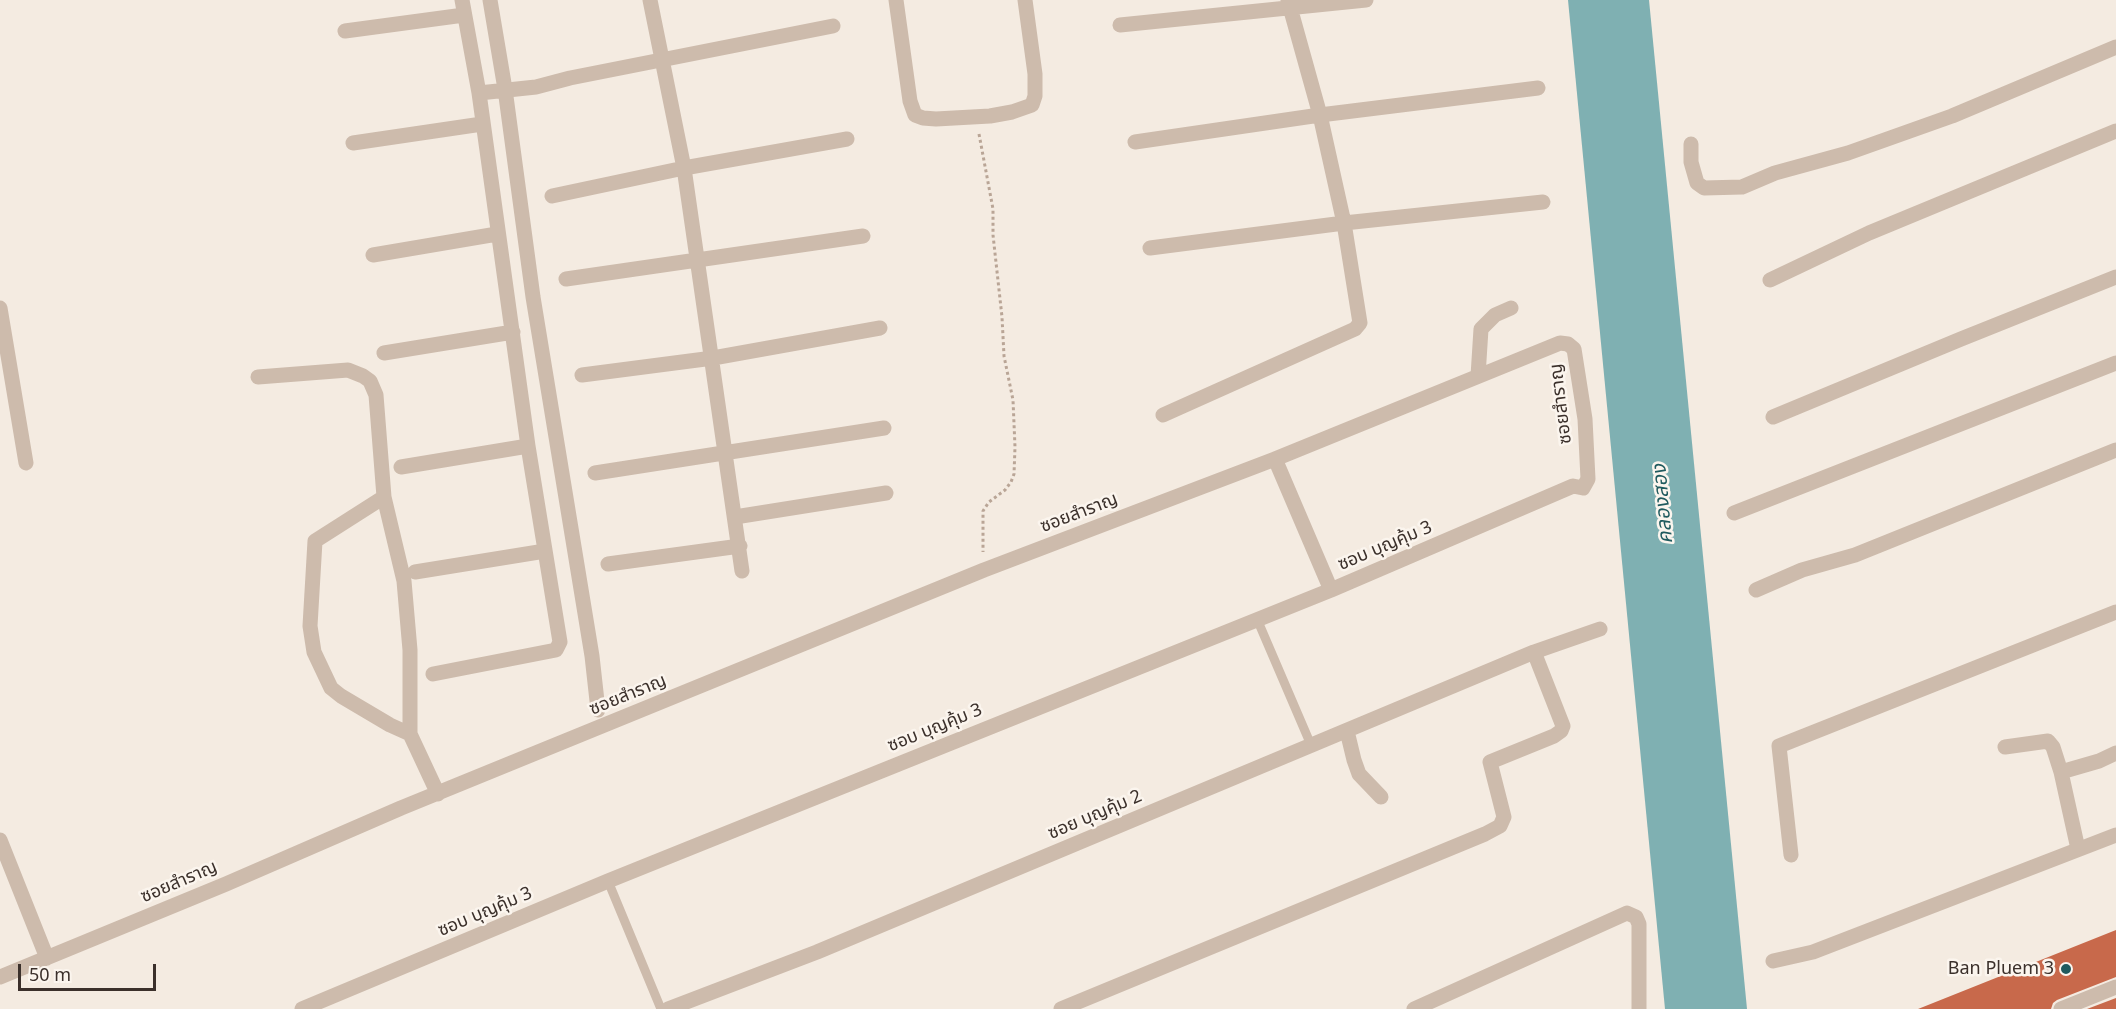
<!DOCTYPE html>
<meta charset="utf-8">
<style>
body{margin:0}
#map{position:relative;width:2116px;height:1009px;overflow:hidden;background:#f4ebe1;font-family:"Noto Sans",sans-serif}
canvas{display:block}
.scale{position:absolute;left:18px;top:964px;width:138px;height:27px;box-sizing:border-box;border:3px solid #3b302b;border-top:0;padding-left:8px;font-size:18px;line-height:21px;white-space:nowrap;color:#3b302b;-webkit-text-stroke:4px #fbf5ee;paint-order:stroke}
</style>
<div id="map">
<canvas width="2116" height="1009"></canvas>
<div class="scale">50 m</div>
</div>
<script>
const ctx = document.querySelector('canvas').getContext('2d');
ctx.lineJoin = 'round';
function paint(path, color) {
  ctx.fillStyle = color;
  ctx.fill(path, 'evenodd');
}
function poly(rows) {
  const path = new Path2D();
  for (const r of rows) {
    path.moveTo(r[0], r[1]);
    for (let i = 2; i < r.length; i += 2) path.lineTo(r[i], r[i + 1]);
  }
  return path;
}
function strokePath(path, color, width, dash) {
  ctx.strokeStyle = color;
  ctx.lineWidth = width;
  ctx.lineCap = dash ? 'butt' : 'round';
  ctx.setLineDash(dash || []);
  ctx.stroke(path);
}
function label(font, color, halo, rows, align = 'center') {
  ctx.font = font + ' "Noto Sans","Noto Sans Thai",sans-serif';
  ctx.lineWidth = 5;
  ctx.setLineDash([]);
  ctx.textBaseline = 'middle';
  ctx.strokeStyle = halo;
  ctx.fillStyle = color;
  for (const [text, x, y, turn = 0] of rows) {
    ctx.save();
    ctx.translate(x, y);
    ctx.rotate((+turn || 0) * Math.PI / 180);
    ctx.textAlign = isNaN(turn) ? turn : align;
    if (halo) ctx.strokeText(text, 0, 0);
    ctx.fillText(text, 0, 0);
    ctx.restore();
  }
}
const water = poly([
 [1568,0,1649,0,1747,1009,1665,1009]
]);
const building = poly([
 [2116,930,2116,977,2057,1000,2053,1003,2051,1009,1918,1009],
 [2116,998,2116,1009,2087,1009]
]);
const path = poly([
 [979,134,993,209,993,235,1002,317,1004,356,1013,400,1015,447,1014,474,1011,482,1005,490,989,502,983,511,983,552]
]);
const service = poly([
 [1257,619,1311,745],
 [608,881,661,1009]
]);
const minor = poly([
 [490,0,505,89,533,297,592,656,598,710],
 [650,0,684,168,742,571],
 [896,0,910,101,915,115,923,118,936,119,990,116,1012,112,1032,105,1035,96,1035,74,1025,0],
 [1120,25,1366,0],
 [345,31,464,15],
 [479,93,536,87,570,78,833,26],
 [1135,142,1320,115,1538,88],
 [353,143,482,124],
 [1691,144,1691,162,1697,183,1704,188,1742,187,1775,173,1848,153,1952,116,2116,47],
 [552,196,684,168,847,139],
 [1150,248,1344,223,1543,202],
 [373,255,497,234],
 [566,279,863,236],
 [1770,280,1869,233,2116,131],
 [0,308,26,463],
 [384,353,513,332],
 [582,375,713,358,880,328],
 [1478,376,1481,329,1495,315,1511,308],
 [258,377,348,370,363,376,370,381,376,395,384,497,315,541,310,626,314,652,331,688,341,696,390,725,410,734,438,794],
 [1163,415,1355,329,1360,323,1344,223,1320,115,1288,0],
 [1773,417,1961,339,2116,277],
 [1275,459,1331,590],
 [401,467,528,446],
 [595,473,884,428],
 [384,497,404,581,410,650,410,734],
 [1734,513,2116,363],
 [735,517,886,493],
 [608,564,740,546],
 [415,572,545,551],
 [1756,590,1802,570,1855,555,2116,450],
 [433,674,556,650,560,642,528,446,479,93,462,0],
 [1347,731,1354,760,1359,774,1381,797],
 [2005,747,2048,741,2053,747,2061,772,2078,849],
 [2061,772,2099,761,2116,753],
 [0,840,47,958],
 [1791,855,1779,746,2116,612],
 [1773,961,1813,952,2116,835],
 [0,977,226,884,401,808,984,570,1275,459,1560,343,1568,344,1574,349,1585,419,1588,479,1583,488,1573,486,1331,590,608,881,302,1009],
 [668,1009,817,952,1534,652,1600,629],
 [1061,1009,1485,834,1500,826,1504,817,1490,762,1554,736,1561,731,1563,726,1534,652],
 [1414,1009,1627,913,1636,917,1639,924,1639,1009],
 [2061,1009,2116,987]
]);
const markers = [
 [2066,969,6,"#1f5a5e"]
];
const streetNames = [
 ["ซอยสำราญ",1561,404,-97],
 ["ซอยสำราญ",1079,513,-21],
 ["ซอบ บุญคุ้ม 3",1385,546,-23],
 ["ซอยสำราญ",628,695,-22],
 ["ซอบ บุญคุ้ม 3",935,728,-22],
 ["ซอย บุญคุ้ม 2",1095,815,-23],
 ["ซอยสำราญ",179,882,-23],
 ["ซอบ บุญคุ้ม 3",485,912,-23]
];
const poiNames = [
 ["Ban Pluem 3",2054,969]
];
const waterNames = [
 ["คลองสอง",1663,504,-95]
];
paint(water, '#7fb0b2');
paint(building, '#c8694b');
strokePath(path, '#b9a596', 3, [3, 3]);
strokePath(service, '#cdbbac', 9);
strokePath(minor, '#cdbbac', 15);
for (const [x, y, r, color] of markers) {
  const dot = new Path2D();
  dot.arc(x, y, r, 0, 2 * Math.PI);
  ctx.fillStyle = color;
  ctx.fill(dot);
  strokePath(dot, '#fbf5ee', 2);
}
label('18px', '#3b302b', '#fbf5ee', streetNames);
label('18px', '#3b302b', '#fbf5ee', poiNames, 'right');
label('italic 20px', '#1f5a5e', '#fbf5ee', waterNames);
</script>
